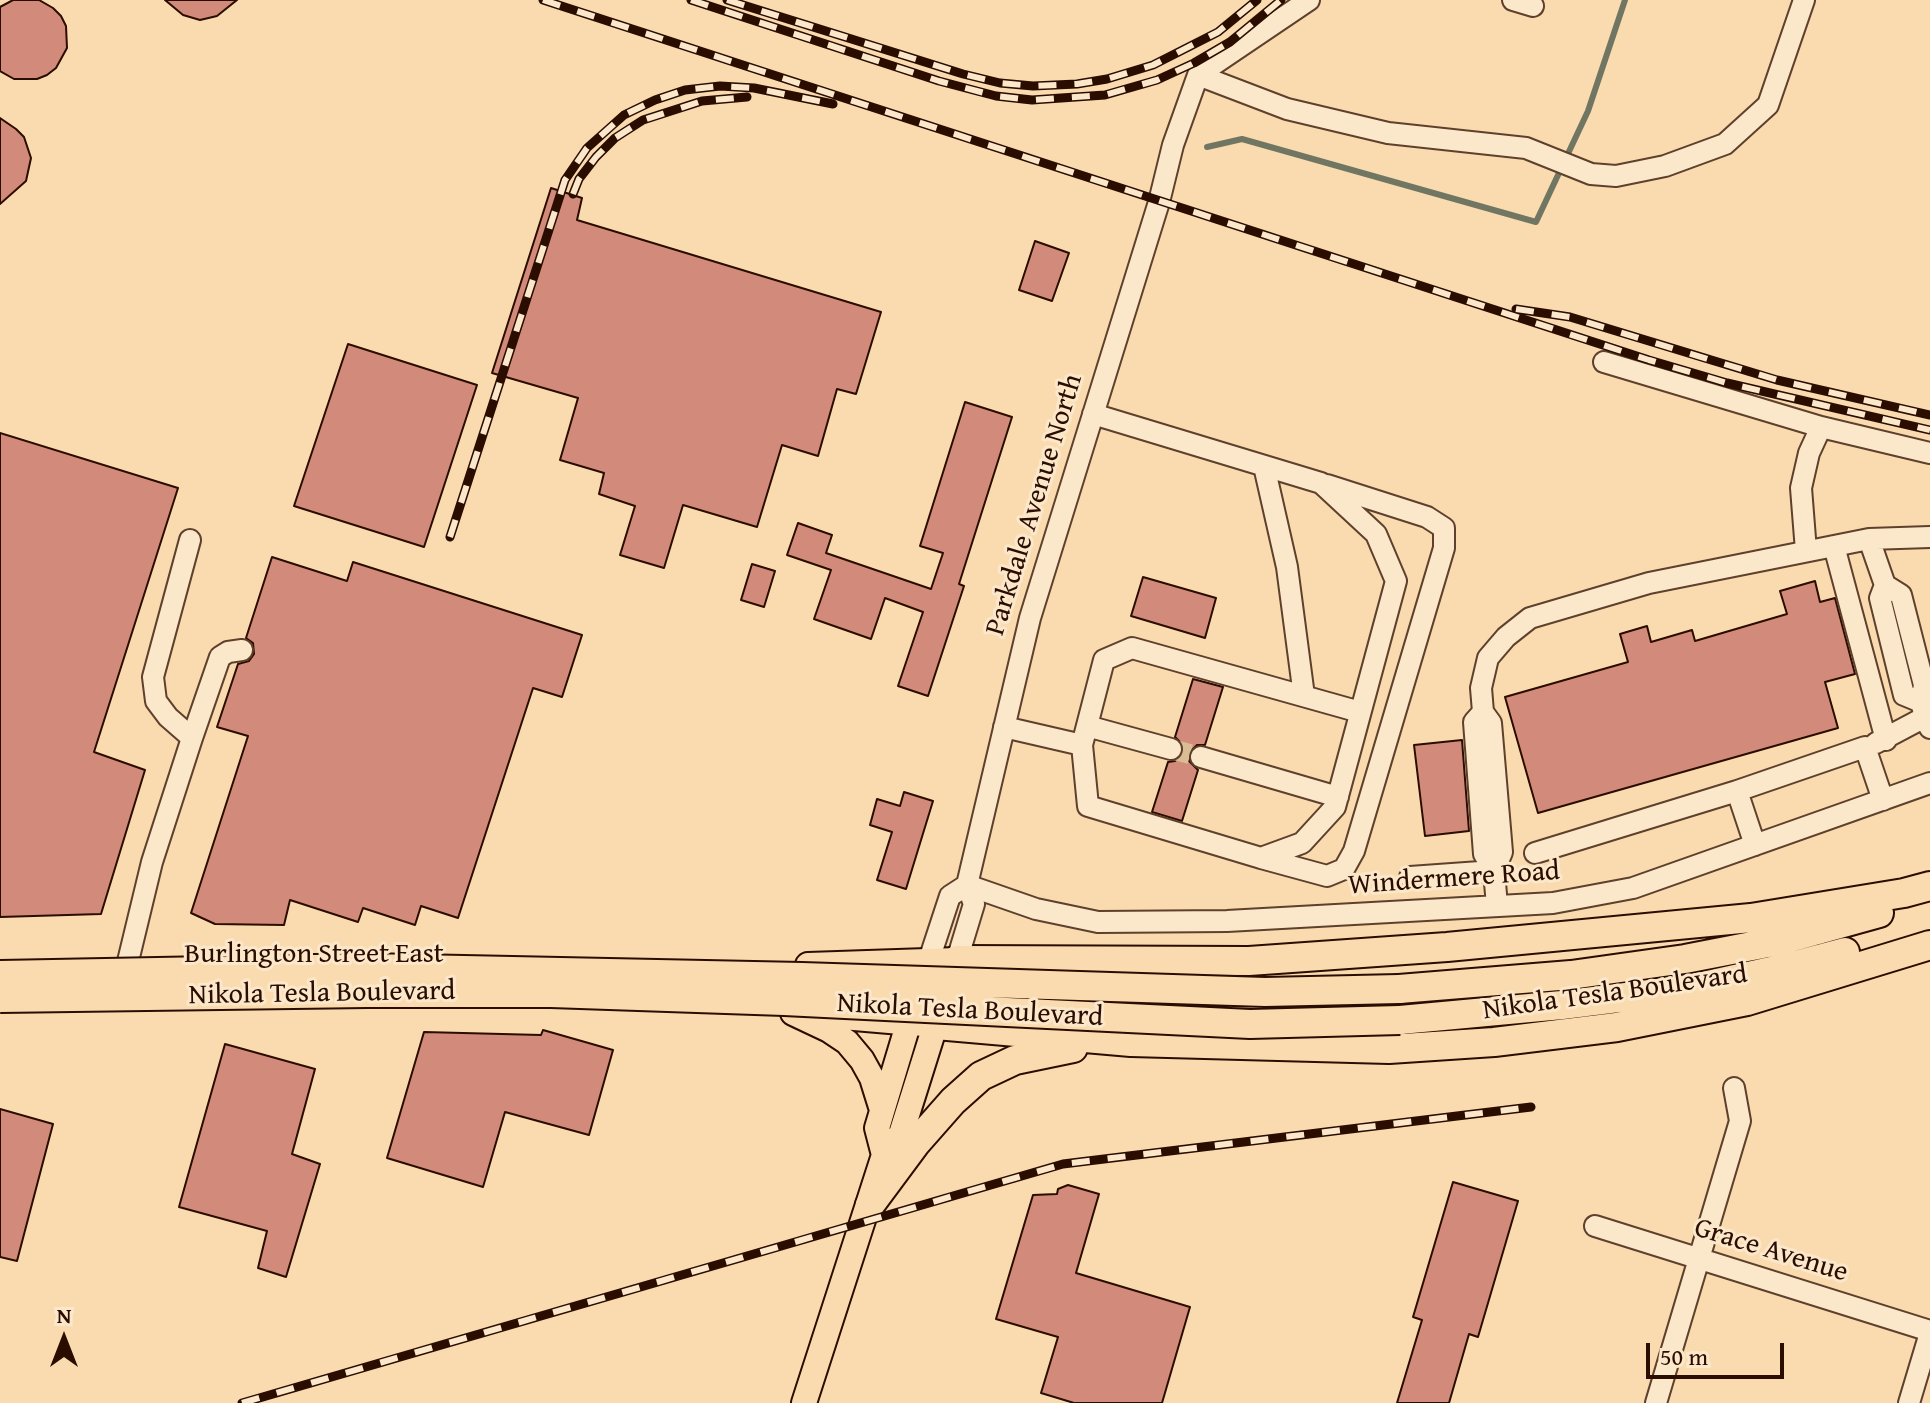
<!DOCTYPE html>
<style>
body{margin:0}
#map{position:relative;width:1930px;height:1403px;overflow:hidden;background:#f9dbaf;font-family:"Gentium Book Plus",serif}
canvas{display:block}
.north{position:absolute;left:24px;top:1299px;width:80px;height:80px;-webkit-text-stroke:6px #fbe8cb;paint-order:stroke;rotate:0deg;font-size:22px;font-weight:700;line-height:32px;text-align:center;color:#2b0d00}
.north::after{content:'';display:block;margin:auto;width:28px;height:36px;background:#2b0d00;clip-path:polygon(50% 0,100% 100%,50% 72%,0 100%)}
.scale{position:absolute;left:1646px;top:1343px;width:138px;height:36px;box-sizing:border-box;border:4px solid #2b0d00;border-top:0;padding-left:10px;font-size:24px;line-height:28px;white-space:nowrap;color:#2b0d00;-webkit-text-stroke:6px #fbe8cb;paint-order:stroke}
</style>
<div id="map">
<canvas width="1930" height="1403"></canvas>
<div class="north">N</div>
<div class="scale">50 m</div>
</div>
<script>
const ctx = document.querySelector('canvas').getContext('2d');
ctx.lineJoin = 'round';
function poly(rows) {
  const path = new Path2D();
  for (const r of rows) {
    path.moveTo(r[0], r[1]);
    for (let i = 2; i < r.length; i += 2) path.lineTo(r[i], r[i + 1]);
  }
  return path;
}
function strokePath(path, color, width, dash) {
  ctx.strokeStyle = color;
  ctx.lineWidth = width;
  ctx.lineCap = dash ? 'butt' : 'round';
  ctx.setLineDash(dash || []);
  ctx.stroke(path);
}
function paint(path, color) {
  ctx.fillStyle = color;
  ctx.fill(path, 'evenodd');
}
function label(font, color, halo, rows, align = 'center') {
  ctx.font = font + ' "Gentium Book Plus",serif';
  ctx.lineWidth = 6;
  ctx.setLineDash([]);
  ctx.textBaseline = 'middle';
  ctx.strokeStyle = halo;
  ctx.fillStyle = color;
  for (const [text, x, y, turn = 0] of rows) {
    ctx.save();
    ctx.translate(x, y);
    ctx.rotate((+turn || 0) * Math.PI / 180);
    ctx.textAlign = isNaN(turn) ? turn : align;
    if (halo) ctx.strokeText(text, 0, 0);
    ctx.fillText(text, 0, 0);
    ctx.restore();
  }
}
const stream = poly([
 [1207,147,1242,139,1536,222,1588,111,1625,0]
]);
const building = poly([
 [39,0,53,8,61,16,66,26,67,48,56,68,47,75,37,79,14,79,0,71,0,7,13,0,39,0],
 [165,0,237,0,217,16,200,20,183,15,165,0],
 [0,118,16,129,24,137,31,158,26,181,0,204,0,118],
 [551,188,582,198,577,220,881,312,856,394,837,389,818,456,782,445,757,527,683,505,664,568,620,555,635,506,599,494,604,473,560,460,578,398,492,373,551,188],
 [1035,241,1069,253,1052,301,1019,290,1035,241],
 [348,344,477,385,424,547,294,506,348,344],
 [965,402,1012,417,959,584,964,586,928,696,898,686,923,612,885,598,871,639,814,619,831,570,787,555,798,523,832,535,826,553,931,589,943,553,920,546,965,402],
 [0,433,178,488,94,752,145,770,101,914,0,917,0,433],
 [272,557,347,581,353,562,582,635,562,697,533,688,458,918,421,906,415,925,363,908,358,922,290,900,284,925,215,924,191,913,248,736,217,727,238,664,249,661,254,654,253,643,246,638,272,557],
 [752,564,775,571,764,607,741,600,752,564],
 [1143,577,1216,598,1205,638,1131,616,1143,577],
 [1815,581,1820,602,1835,598,1855,674,1825,682,1838,728,1538,813,1505,697,1628,662,1620,634,1647,626,1651,642,1692,630,1695,641,1787,614,1780,591,1815,581],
 [1193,679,1223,687,1205,745,1197,745,1189,753,1189,761,1198,770,1182,821,1152,812,1168,762,1175,761,1183,753,1183,745,1175,737,1193,679],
 [1462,740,1469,831,1425,836,1414,745,1462,740],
 [904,792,933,801,906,889,877,880,892,832,870,825,877,799,900,806,904,792],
 [543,1030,613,1050,589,1135,505,1112,483,1187,387,1158,424,1032,541,1035,543,1030],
 [225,1044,315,1069,292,1154,320,1164,286,1277,258,1268,267,1231,179,1207,225,1044],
 [0,1109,53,1124,17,1261,0,1257,0,1109],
 [1453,1182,1518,1201,1478,1337,1469,1334,1449,1403,1397,1403,1422,1320,1413,1317,1453,1182],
 [1068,1185,1099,1194,1076,1273,1190,1307,1162,1403,1074,1403,1041,1393,1058,1337,996,1319,1033,1195,1057,1194,1058,1189,1068,1185]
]);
const minorTunnel = poly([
 [1171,749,1201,757]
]);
const minor = poly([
 [1513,0,1533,6],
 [1198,75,1287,109,1388,133,1526,148,1591,174,1616,176,1665,166,1725,144,1768,105,1804,0],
 [1604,362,1821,427],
 [1264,466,1287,567,1304,696],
 [1869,539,1930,537],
 [1834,546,1886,740],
 [1806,551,1801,488,1809,453,1821,427,1930,453],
 [1921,702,1904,695,1880,598,1885,585,1901,595,1924,685,1921,702,1925,717,1930,715],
 [1483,712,1474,722,1484,854,1494,871,1502,852,1491,723,1483,712,1481,688,1488,658,1506,637,1530,618,1649,583,1869,539,1885,585],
 [1087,726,1171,749],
 [1004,727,1082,745,1088,806,1261,858,1302,843,1335,807,1396,581,1376,534,1321,483,1093,414],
 [192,738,220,657,228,652,242,650],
 [1876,743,1925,717,1930,728],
 [1082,745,1104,660,1132,648,1360,712],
 [1201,757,1338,797],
 [1737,791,1865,747,1883,800],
 [1535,853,1737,791,1755,845],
 [1261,858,1327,876,1344,869,1354,851,1444,548,1444,528,1427,517,1327,485],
 [1410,877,1494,871,1497,906],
 [967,885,1036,909,1098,922,1227,921,1553,903,1633,888,1930,783],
 [929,960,950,896,967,885],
 [957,960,974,904,967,885,1030,618,1159,202,1173,145,1198,75,1309,0],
 [123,982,152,862,192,738,168,717,156,701,153,677,190,540],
 [1595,1226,1930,1331],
 [1656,1403,1740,1121,1734,1088],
 [1909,1403,1930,1333]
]);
const major = poly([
 [808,965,957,960],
 [793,1013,829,1030,847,1042,862,1060,872,1078,882,1110],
 [831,1016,936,1025],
 [884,1155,877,1128,913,1008],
 [804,1403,884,1155,901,1134,940,1010]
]);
const highway = poly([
 [957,960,1249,961,1447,947,1751,918,1904,893,1930,886],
 [1399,989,1571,975,1685,959,1778,941,1879,913],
 [1400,1020,1562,1005,1690,989,1785,968,1845,952],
 [936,1025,1131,1042,1389,1049,1494,1042,1617,1027,1747,1001,1930,945],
 [870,1205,916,1143,953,1101,981,1076,1015,1060,1073,1048]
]);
const rail = poly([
 [543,0,1649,360,1727,383,1930,430],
 [691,0,939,81,996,96,1032,100,1105,95,1157,80,1194,63,1230,42,1281,0],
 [727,0,963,74,1000,83,1033,86,1077,84,1107,79,1153,65,1218,32,1257,0],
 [573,194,579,179,596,157,615,138,643,120,702,101,747,97],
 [1516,309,1570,317,1777,380,1930,415],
 [450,537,565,180,587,148,624,115,655,100,685,90,720,86,754,88,833,104],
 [242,1403,1063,1164,1531,1107]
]);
const highwayBridge = poly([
 [0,975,367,968,802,977,1265,992,1399,989],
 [0,998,367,993,551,993,784,1001,1250,1024,1400,1020]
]);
const streetNames = [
 ["Parkdale Avenue North",1035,505,-73],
 ["Windermere Road",1454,879,-4],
 ["Burlington Street East",314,955],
 ["Nikola Tesla Boulevard",1615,993,-8],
 ["Nikola Tesla Boulevard",322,994,-1],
 ["Nikola Tesla Boulevard",970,1011,3],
 ["Grace Avenue",1771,1251,17]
];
strokePath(stream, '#717663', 6);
paint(building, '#d28a7b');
strokePath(building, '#2b0d00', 2);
strokePath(minorTunnel, '#dabc95', 20, [20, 10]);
strokePath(minor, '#5e402c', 24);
strokePath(major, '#2b0d00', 28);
strokePath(highway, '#2b0d00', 32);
strokePath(minor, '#fbe8cb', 20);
strokePath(major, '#f9dbaf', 24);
strokePath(highway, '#f9dbaf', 28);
strokePath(rail, '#2b0d00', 9);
strokePath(rail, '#fbe8cb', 6, [18]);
strokePath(highwayBridge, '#2b0d00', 32, []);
strokePath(highwayBridge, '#f9dbaf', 28);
label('28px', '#2b0d00', '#fbe8cb', streetNames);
</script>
